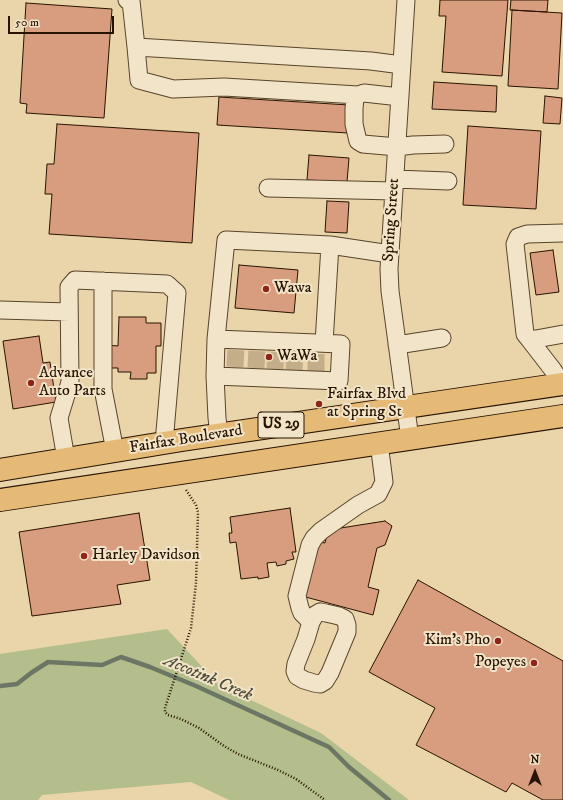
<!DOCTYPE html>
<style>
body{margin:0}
#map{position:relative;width:563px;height:800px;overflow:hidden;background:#ead5ab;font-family:"IM FELL DW Pica",serif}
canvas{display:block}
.north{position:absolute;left:515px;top:752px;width:40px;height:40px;-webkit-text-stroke:3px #f1e4c8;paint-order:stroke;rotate:0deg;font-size:11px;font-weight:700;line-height:16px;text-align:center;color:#281300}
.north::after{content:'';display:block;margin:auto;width:14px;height:18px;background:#281300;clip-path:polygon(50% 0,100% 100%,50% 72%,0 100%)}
.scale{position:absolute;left:8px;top:16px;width:106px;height:18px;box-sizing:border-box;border:2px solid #281300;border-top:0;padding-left:5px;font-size:12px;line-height:14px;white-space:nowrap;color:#281300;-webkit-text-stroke:3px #f1e4c8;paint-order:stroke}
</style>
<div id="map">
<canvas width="563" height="800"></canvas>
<div class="north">N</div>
<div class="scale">50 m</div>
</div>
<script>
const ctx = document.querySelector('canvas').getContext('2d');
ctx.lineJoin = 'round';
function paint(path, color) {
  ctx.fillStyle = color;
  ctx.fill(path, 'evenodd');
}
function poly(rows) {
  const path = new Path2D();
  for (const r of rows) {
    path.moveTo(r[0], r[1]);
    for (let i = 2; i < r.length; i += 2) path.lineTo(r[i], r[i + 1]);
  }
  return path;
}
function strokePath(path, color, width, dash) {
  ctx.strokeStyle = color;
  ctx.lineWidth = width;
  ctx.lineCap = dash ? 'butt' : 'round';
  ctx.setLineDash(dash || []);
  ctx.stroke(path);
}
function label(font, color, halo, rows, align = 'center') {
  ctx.font = font + ' "IM FELL DW Pica",serif';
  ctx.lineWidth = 4;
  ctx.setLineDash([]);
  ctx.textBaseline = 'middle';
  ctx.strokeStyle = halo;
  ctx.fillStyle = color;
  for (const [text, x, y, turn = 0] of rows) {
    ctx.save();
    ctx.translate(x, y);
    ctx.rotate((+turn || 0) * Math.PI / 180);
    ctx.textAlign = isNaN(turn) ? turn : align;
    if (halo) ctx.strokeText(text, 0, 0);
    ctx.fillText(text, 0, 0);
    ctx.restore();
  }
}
const green = poly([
 [167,629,219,685,321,733,409,800,229,800,191,782,42,795,38,800,0,800,0,654]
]);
const stream = poly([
 [0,686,17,684,31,673,48,662,102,665,121,657,150,667,196,686,329,747,349,767,389,800]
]);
const building = poly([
 [440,0,508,0,502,76,442,72,446,16,439,16,440,0],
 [511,0,548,0,547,12,510,10,511,0],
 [26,3,112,9,104,118,26,113,27,104,20,103,26,3],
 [512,10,562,13,558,89,508,86,512,10],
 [434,82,497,86,496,112,432,109,434,82],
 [545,96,562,98,560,124,543,123,545,96],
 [219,97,349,105,348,133,217,125,219,97],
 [57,124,199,133,192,243,49,234,52,194,45,194,47,164,54,164,57,124],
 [468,126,541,131,536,209,463,205,468,126],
 [309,155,349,158,347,182,307,180,309,155],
 [327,201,349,202,347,233,325,232,327,201],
 [553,250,559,292,536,295,530,253,553,250],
 [239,265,298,270,294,313,235,308,239,265],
 [119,317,146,317,146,323,161,323,161,346,156,346,156,373,147,373,147,379,130,379,131,372,118,372,118,368,106,368,106,345,118,346,119,317],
 [39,336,43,363,50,362,56,402,13,409,3,341,39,336],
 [290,508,296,552,292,552,294,559,286,561,286,564,277,566,276,562,267,563,269,577,258,579,258,577,241,579,236,542,230,543,229,533,232,533,230,517,290,508],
 [139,513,150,580,117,585,121,604,32,616,19,532,139,513],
 [385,521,392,526,385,545,377,548,368,587,379,590,373,615,298,595,313,541,325,543,328,530,385,521],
 [418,580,563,661,563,800,543,800,512,783,506,792,416,745,435,708,369,672,418,580]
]);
const minorTunnel = poly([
 [235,367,236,347],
 [256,368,257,348],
 [275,369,276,349],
 [294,370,295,351],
 [316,371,316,352]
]);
const path = poly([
 [186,490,196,505,198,512,196,583,191,628,165,708,165,712,168,715,181,719,199,728,224,746,238,754,278,770,296,779,325,800]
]);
const minor = poly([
 [127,0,131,1,136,47,371,61,402,65],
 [406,0,389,269,390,291,410,439],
 [136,47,139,80,173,89,224,87,358,95],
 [400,97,364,93,358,95,355,98,354,109,354,124,358,141,363,144,397,147,413,145,445,144],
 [395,179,448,181],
 [268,188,394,191],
 [563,233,527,234,518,237,515,244,525,334,529,339,536,339,563,334],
 [103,281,103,389,115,451],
 [0,310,69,312],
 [529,339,553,370,562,384],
 [324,343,330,245],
 [397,345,442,338],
 [215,376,339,381,341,344,216,339],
 [219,435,217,418,215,376,216,339,226,240,330,245,390,254],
 [66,459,59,418,70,382,69,287,75,280,167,284,177,293,164,443],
 [320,612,326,613,339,616,345,619,347,625,347,632,330,673,325,681,320,684,314,683,304,680,297,676,295,671,296,664,306,639,311,622,315,615,320,612],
 [311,622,302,613,300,608,297,596,310,545,314,538,321,531,358,505,378,494,384,482,379,443]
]);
const major = poly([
 [0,470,182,440,563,384],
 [0,500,563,416]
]);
const markers = [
 [266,289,4,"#8f2418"],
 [269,357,4,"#8f2418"],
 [31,383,4,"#8f2418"],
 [319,404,4,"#8f2418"],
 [84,556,4,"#8f2418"],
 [498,641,4,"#8f2418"],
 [534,663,4,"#8f2418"]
];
const shields = [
 [281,425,46]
];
const shieldNames = [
 ["US 29",281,425]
];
const streetNames = [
 ["Spring Street",392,220,-86],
 ["Fairfax Boulevard",186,440,-9]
];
const poiNames = [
 ["Wawa",274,289],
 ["WaWa",277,357],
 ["Advance",39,374],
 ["Auto Parts",39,392],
 ["Fairfax Blvd",327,395],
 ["at Spring St",327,413],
 ["Harley Davidson",92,556],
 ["Kim's Pho",490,641,"right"],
 ["Popeyes",526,663,"right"]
];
const waterNames = [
 ["Accotink Creek",208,679,23]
];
paint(green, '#b3be8c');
strokePath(stream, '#6b7764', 4.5);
paint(building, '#d89c7f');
strokePath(building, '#281300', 1);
strokePath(minorTunnel, '#c3ae89', 17, [17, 8]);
strokePath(minor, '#58442b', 19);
strokePath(major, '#281300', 24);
strokePath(path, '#281300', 2.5, [1, 2]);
strokePath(minor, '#f1e4c8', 17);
strokePath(major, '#e5ba76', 22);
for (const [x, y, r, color] of markers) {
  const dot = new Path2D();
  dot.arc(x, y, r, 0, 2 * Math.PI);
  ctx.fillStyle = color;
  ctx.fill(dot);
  strokePath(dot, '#f1e4c8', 1.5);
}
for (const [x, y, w] of shields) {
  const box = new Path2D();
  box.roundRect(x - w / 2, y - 13, w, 26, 3);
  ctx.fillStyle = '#f1e4c8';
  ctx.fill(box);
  strokePath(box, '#281300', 1);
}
label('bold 15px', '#281300', null, shieldNames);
label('16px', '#281300', '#f1e4c8', streetNames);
label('16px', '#281300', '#f1e4c8', poiNames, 'left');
label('italic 17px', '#4f4d3a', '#f1e4c8', waterNames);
</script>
